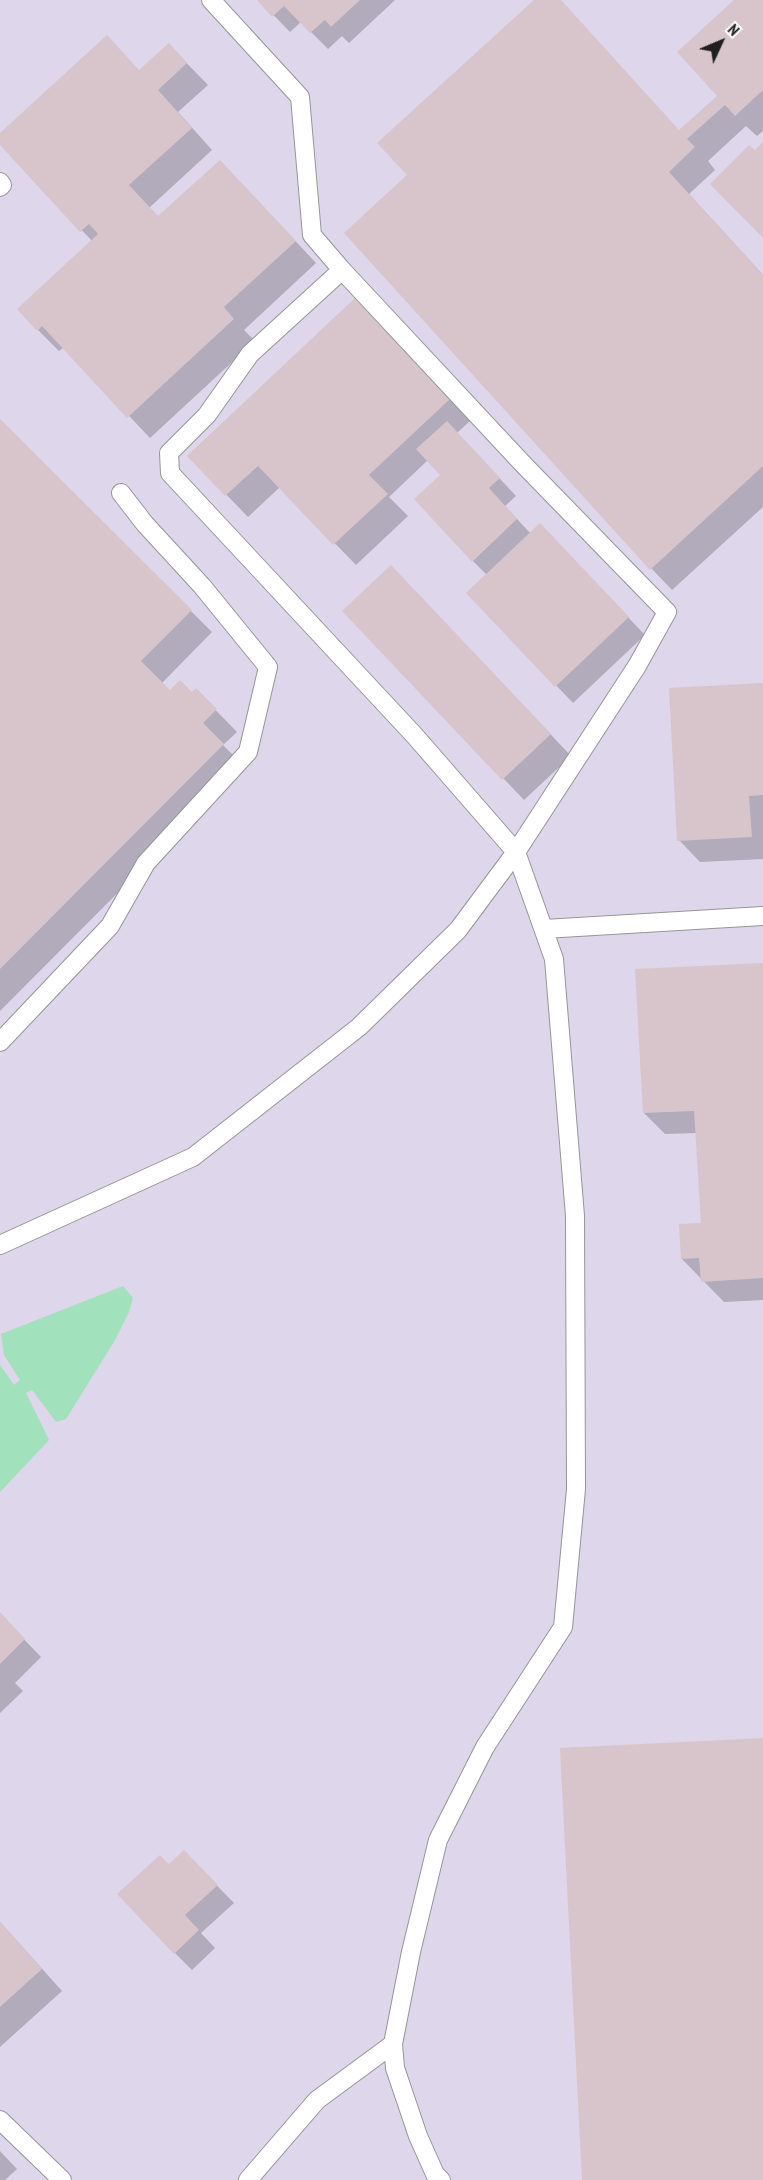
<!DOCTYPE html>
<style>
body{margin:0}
#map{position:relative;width:763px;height:2180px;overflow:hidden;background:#f1e4e6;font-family:"PT Sans Narrow",sans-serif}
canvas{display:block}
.north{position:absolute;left:691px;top:12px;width:60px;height:60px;-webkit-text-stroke:4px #fff;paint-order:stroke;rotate:46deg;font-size:16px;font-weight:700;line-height:24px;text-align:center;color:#1f1f1f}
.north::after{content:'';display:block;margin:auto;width:21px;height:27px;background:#1f1f1f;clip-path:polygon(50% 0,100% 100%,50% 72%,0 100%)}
</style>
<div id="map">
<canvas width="763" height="2180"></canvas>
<div class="north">N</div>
</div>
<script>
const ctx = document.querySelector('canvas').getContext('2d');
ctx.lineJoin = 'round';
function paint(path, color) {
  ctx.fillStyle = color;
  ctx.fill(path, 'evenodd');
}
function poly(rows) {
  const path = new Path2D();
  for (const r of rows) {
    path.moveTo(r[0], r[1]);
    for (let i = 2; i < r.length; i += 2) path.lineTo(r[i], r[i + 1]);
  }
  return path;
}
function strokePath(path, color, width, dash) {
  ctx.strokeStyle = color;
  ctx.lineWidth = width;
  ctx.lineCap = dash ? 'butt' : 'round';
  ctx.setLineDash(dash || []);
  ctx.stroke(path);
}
const industrial = poly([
 [0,0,763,0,763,2180,0,2180]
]);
const water = poly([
 [123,1286,133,1298,129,1312,115,1340,66,1419,56,1422,32,1390,26,1393,49,1440,0,1492,0,1365,14,1385,20,1380,4,1355,1,1334]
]);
const shadow = poly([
 [259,0,395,0,349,43,342,36,328,49,301,22,290,32],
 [536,0,560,0,680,132,719,96,736,0,763,0,763,131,757,136,746,126,708,161,715,170,689,194,763,275,763,507,672,590,651,568,409,176],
 [169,45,208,85,178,112,212,150,149,208,159,218,241,183,316,263,244,330,255,341,150,438,64,347,59,351,38,330,92,241,0,143,0,136,140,72],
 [376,321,470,421,457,433,516,496,505,506,531,534,557,543,645,635,573,703,468,593,487,575,473,561,442,475,428,460,389,497,408,516,356,565,280,487,248,517,189,456],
 [0,421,212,632,161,684,170,692,192,694,196,690,237,732,223,745,244,766,0,1011],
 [412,588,571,756,524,800,344,611],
 [763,685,763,859,700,862,679,840],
 [763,964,763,1300,724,1302,682,1259,702,1225,697,1133,665,1134,644,1113],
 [0,1614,41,1657,15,1683,23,1691,0,1713],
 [184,1852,234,1903,201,1933,215,1948,192,1970,175,1953,169,1866],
 [0,1922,62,1991,0,2047],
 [0,2151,17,2169,5,2180,0,2180]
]);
const building = poly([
 [257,0,360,0,331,27,325,20,310,33,284,6,272,17],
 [534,0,561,0,679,130,717,96,677,52,734,0,763,0,763,90,735,116,725,105,687,139,695,147,669,172,763,275,763,466,650,570,344,233,407,175,377,143],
 [107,35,139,70,169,43,187,63,158,90,192,128,129,185,158,216,220,160,296,241,224,307,234,319,127,418,42,326,37,331,17,309,98,234,89,224,80,232,0,145,0,133],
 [763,142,763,238,710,184,749,145,755,150],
 [355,298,450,399,369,475,388,494,333,545,258,466,225,496,187,456],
 [0,419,192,610,141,661,170,690,180,680,192,692,196,688,217,709,203,723,224,744,0,969],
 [447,421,500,478,489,488,517,519,472,562,414,499,440,475,416,449],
 [540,523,629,617,555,687,466,593],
 [391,565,551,734,502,780,342,611],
 [763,683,763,795,749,796,752,837,677,841,669,688],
 [763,963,763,1278,701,1282,699,1258,681,1259,679,1224,701,1223,694,1111,643,1113,635,969],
 [0,1612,25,1639,0,1664],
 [763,1738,763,2180,582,2180,560,1748],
 [184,1850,218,1885,185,1915,199,1930,174,1954,117,1894,160,1855,169,1864],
 [0,1922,42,1969,0,2007]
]);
const service = poly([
 [211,0,300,97,312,235,342,270,250,354,207,415,169,453,170,473,415,736,516,852,554,959,575,1216,576,1489,563,1627,485,1747,438,1840,411,1952,393,2044,395,2068,418,2136,435,2174,441,2180],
 [0,182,2,185,0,187],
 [544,929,763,916],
 [0,1042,110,926,146,863,248,752,268,667,202,586,145,524,121,493],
 [0,1245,193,1157,359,1027,458,930,516,852,637,666,667,612,523,464,341,269],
 [0,2120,62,2180],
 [248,2180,317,2100,393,2044]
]);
paint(industrial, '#ded6ea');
paint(water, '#a1e1bc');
paint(shadow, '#0003');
paint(building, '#d8c4cb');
strokePath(service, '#969696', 20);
strokePath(service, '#fff', 18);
</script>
